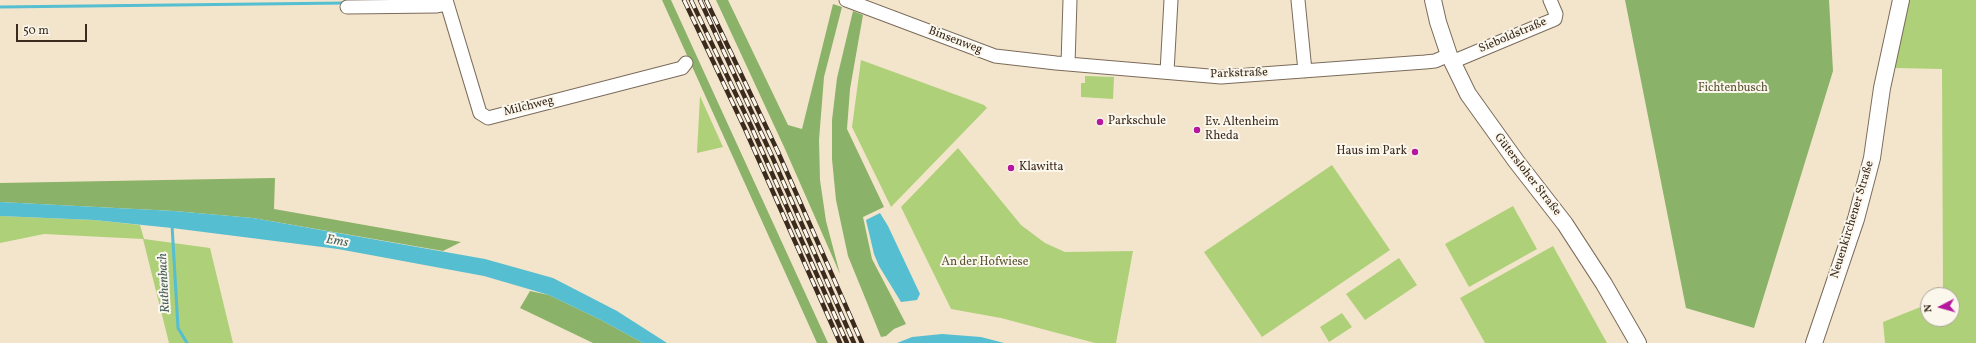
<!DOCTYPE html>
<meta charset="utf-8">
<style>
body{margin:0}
#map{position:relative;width:1976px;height:343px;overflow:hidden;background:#f3e5cb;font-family:Vollkorn,serif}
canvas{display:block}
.north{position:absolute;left:1920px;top:287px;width:40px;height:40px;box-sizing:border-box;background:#fbf7ec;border:1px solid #aea59a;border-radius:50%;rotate:264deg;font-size:11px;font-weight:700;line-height:16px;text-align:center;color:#3b2a1e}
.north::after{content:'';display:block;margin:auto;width:14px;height:18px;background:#b5179e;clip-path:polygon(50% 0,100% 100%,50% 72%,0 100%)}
.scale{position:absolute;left:16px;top:24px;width:71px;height:18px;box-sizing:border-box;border:2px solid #3b2a1e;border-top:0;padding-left:5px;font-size:12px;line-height:14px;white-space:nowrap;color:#3b2a1e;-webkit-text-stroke:3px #fbf7ec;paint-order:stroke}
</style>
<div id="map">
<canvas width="1976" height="343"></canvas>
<div class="north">N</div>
<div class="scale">50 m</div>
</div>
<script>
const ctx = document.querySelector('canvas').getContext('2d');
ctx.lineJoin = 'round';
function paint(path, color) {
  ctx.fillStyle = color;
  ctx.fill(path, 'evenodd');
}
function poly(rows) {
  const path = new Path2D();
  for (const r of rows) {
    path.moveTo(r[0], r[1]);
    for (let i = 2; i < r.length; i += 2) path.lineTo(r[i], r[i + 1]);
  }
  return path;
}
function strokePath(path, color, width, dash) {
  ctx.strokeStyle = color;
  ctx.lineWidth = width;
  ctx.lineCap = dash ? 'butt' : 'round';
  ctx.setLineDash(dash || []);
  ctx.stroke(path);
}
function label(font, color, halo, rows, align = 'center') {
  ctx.font = font + ' Vollkorn,serif';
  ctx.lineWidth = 4;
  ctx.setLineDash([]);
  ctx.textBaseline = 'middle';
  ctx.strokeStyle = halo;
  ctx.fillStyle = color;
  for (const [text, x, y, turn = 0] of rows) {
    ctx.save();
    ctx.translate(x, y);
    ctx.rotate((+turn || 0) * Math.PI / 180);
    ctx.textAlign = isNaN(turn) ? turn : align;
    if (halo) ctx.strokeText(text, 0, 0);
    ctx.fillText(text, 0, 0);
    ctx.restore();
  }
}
const green = poly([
 [1908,0,1976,0,1976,343,1885,343,1883,322,1928,304,1928,319,1952,319,1952,295,1943,295,1942,69,1895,68],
 [861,60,984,105,987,108,891,207,852,127],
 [1085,76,1114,77,1113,99,1081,97,1081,83,1085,83],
 [700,96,723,147,697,153],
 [958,148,1021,225,1045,243,1065,252,1133,251,1116,343,1095,343,1001,318,951,309,901,207],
 [1332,165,1390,250,1262,337,1204,252],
 [1513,206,1537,249,1469,287,1445,244],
 [0,216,94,220,140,225,144,239,210,248,233,343,169,343,143,239,44,234,0,243],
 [1553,246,1607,343,1485,343,1460,298],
 [1399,258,1417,285,1365,320,1346,294],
 [1342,313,1352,327,1329,342,1320,327]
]);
const forest = poly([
 [662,0,671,0,828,343,817,343],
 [716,0,728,0,788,125,802,129,833,4,842,7,824,77,819,140,820,180,826,221,840,274,785,149],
 [1625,0,1829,0,1833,71,1754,328,1686,308],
 [853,11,863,15,850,89,847,129,884,207,863,217,872,259,906,324,894,329,886,336,881,337,848,256,836,200,832,159,832,120,837,78],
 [275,178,274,209,461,242,443,251,253,218,174,211,0,202,0,183],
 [530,291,549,295,601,320,643,343,593,343,520,308]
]);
const water = poly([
 [0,202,174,211,253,218,485,259,553,278,617,311,667,343,643,343,601,320,549,295,484,276,338,249,172,228,94,220,0,216],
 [880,213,888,226,920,294,917,300,901,302,879,266,874,254,866,220],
 [942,334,981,337,1004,343,897,343,912,337]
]);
const stream = poly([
 [0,7,345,3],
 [172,225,178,328,187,343]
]);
const minor = poly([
 [446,0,480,113,488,118,682,68,686,63],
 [846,0,995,56,1056,63,1221,77,1425,62,1435,61,1449,55],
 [1298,0,1305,71],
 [347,7,437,6,447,4],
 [1452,62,1555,19,1556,14,1550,0],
 [1068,64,1070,0],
 [1167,72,1171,0]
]);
const major = poly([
 [1433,0,1438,22,1449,55,1468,94,1516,161,1565,224,1604,284,1638,343],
 [1814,343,1856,219,1872,158,1882,88,1901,0]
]);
const rail = poly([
 [684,0,745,129,840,343],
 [691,0,751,126,847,343],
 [700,0,771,154,854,343],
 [706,0,778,152,862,343]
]);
const markers = [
 [1100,122,4,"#b5179e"],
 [1197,130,4,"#b5179e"],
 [1415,152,4,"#b5179e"],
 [1011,168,4,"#b5179e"]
];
const streetNames = [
 ["Sieboldstraße",1513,36,-23],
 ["Binsenweg",955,41,21],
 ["Parkstraße",1239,74,-2],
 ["Milchweg",529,107,-14],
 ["Gütersloher Straße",1527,175,52],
 ["Neuenkirchener Straße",1853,220,-73]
];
const parkNames = [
 ["Fichtenbusch",1733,89],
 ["An der Hofwiese",985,263]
];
const poiNames = [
 ["Parkschule",1108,122],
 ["Ev. Altenheim",1205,123],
 ["Rheda",1205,137],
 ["Haus im Park",1407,152,"right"],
 ["Klawitta",1019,168]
];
const waterNames = [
 ["Ems",337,242,10],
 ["Ruthenbach",165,283,-93]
];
paint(green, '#aed078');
paint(forest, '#8ab268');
paint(water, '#55bed1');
strokePath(stream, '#55bed1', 3);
strokePath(minor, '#7b6b5b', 15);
strokePath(major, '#7b6b5b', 18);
strokePath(minor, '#fff', 13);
strokePath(major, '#fff', 16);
strokePath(rail, '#3b2a1e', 4.5);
strokePath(rail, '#fbf7ec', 3, [9]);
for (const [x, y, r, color] of markers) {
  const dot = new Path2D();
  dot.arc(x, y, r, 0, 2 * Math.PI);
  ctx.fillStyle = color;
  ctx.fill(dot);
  strokePath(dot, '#fbf7ec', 1.5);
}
label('12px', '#3b2a1e', '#fbf7ec', streetNames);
label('12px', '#585434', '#fbf7ec', parkNames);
label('12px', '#3b2a1e', '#fbf7ec', poiNames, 'left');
label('italic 13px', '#445e5d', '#fbf7ec', waterNames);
</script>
